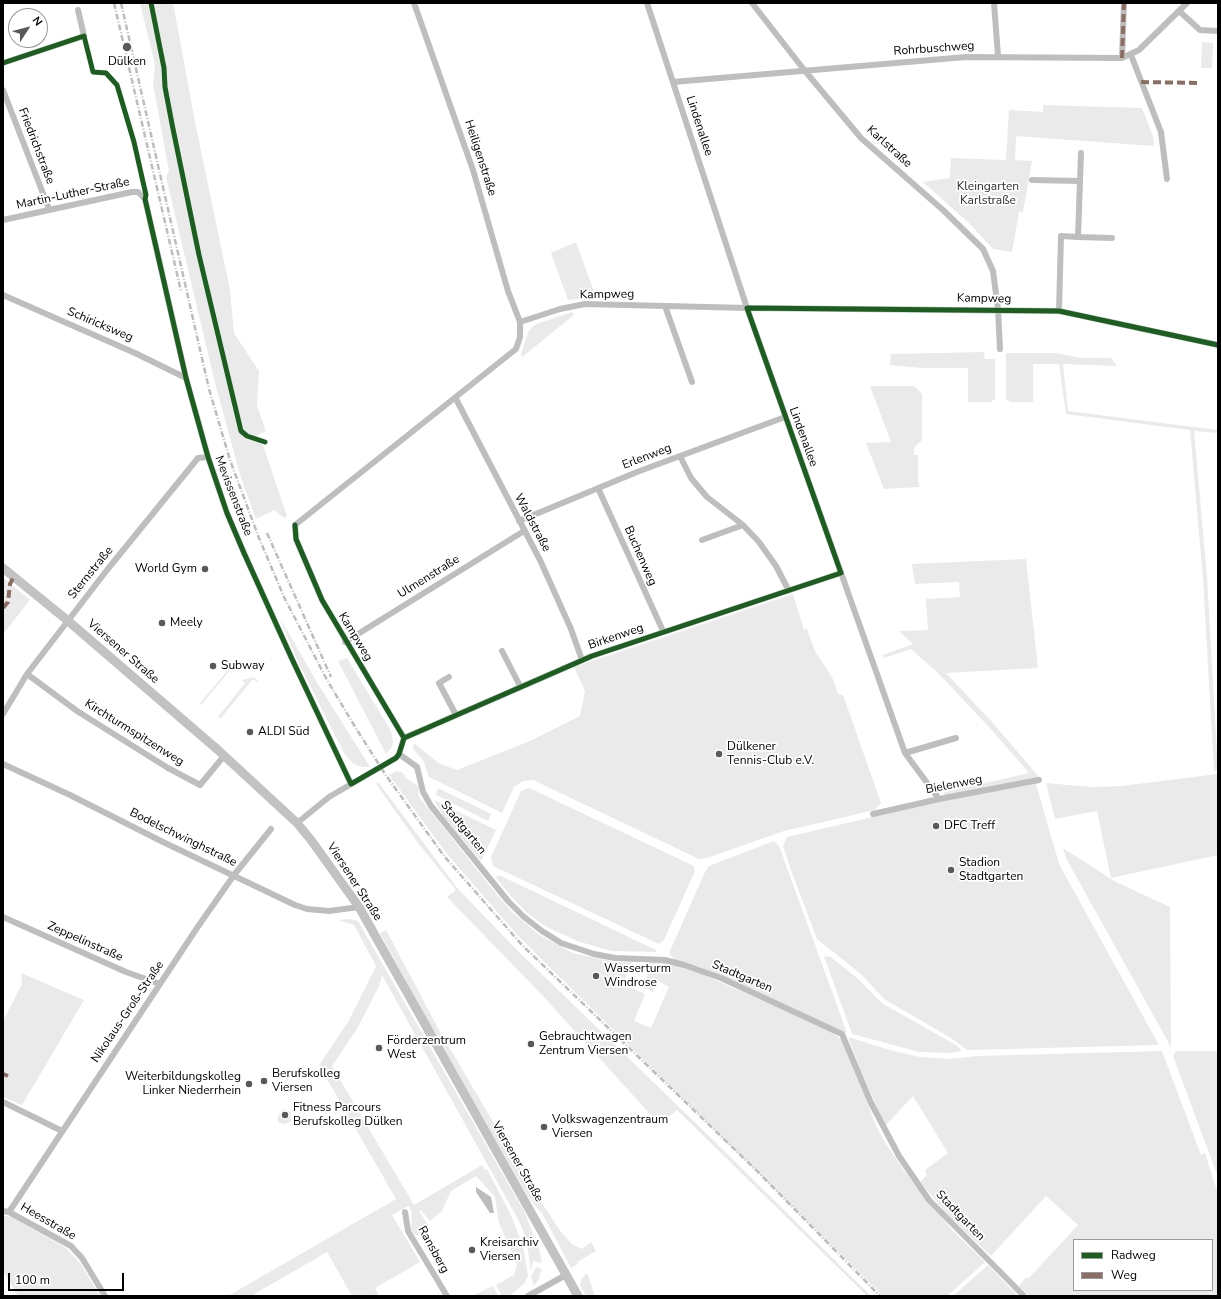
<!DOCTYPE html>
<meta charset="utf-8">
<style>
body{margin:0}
#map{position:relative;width:1221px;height:1299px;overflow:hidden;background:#fff;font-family:"Nunito Sans",sans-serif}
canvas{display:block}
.frame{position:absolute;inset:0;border:4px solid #000;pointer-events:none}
.legend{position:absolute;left:1073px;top:1239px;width:140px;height:52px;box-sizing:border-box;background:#fff;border:1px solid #999;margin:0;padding:5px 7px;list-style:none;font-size:12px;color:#000}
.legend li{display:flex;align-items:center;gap:8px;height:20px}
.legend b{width:20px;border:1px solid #999}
.north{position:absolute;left:8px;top:8px;width:40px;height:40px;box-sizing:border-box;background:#fff;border:1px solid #999;border-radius:50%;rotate:54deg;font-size:11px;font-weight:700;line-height:16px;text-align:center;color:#000}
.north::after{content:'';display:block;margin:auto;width:14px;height:18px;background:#595959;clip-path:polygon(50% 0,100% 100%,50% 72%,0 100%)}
.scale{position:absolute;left:8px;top:1273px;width:116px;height:18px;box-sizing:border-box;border:2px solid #000;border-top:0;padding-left:5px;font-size:12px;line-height:14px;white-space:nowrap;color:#000;-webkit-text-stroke:3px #fff;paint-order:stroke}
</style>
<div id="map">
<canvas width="1221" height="1299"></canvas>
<div class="frame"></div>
<ul class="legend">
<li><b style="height:5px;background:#1b5e20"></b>Radweg</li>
<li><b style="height:5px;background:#8d6e63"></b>Weg</li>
</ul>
<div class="north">N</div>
<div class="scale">100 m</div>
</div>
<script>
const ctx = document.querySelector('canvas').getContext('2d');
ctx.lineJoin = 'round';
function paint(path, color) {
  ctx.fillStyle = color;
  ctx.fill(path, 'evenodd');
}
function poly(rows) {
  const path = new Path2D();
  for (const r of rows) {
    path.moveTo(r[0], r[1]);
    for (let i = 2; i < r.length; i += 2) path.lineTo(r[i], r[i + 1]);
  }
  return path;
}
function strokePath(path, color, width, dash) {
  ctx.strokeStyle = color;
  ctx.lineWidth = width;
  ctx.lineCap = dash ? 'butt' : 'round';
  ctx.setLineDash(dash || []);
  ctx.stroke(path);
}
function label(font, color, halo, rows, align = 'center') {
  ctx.font = font + ' "Nunito Sans",sans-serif';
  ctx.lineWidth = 3.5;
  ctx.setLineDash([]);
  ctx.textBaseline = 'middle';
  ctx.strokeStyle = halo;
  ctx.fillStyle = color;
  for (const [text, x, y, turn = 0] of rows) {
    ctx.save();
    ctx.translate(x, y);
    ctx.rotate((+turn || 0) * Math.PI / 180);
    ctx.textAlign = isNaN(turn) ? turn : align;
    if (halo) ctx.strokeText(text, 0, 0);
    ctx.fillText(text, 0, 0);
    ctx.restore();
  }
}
const green = poly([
 [140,3,173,3,195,122,230,290,234,333,259,371,257,406,266,431,257,435,260,443,263,445,287,516,284,518,274,510,256,519,241,478,215,383,166,177,169,171,153,84,155,64],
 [1202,42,1213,43,1212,68,1201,68],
 [1043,105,1142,108,1153,136,1154,146,1016,136,1015,160,1032,161,1023,212,1019,212,1012,252,993,249,970,224,923,182,950,178,951,158,1006,160,1009,110,1043,112],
 [576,242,596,297,568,300,551,253],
 [572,312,574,315,522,357,521,354,529,330,536,324],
 [984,352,985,359,995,359,995,399,991,402,968,402,968,368,922,368,890,365,891,354],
 [1006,353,1056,353,1081,358,1111,358,1117,366,1063,364,1068,411,1218,430,1218,433,1194,431,1207,577,1218,771,1214,771,1203,578,1190,430,1066,414,1059,364,1033,364,1033,402,1010,402,1006,399],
 [870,386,914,386,922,394,922,440,914,448,914,455,918,455,918,481,920,487,884,489,866,443,891,442],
 [1026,559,1038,668,946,673,992,722,1040,778,946,795,942,793,1029,773,988,726,938,673,911,649,884,658,883,655,913,644,899,631,928,630,926,599,960,597,959,582,915,584,912,564],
 [5,579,30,600,3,634,3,582],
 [793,594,804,630,807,629,815,651,832,677,838,694,843,695,881,803,875,810,784,831,707,858,699,859,533,780,523,781,514,787,502,813,429,777,423,760,413,749,414,743,440,764,457,770,530,741,580,716,585,691,574,667],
 [280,618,318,684,370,767,362,767,354,764,345,755,297,660],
 [347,658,391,731,393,741,392,747,386,754,338,661],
 [235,662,236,663,201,705,199,704],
 [254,677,258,681,257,682,253,679,221,718,218,717,245,683,242,680],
 [397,771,403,773,406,778,418,786,419,797,498,896,513,913,541,936,573,953,615,962,632,962,623,984,645,994,634,1021,651,1028,669,987,658,981,653,992,643,987,649,971,643,968,648,962,665,962,704,975,831,1031,844,1042,875,1123,884,1141,905,1172,953,1231,985,1262,947,1296,883,1296,518,936,447,854,389,775],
 [1218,774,1218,855,1111,878,1097,811,1055,819,1046,783,1091,787,1121,786],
 [378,782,458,889,519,952,709,1136,871,1296,867,1296,677,1110,659,1124,543,996,447,897,456,890,418,843,376,784],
 [1036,784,1059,864,1159,1045,967,1050,951,1038,884,999,862,975,817,939,792,873,783,846,787,837,945,800],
 [438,788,491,814,488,821,436,795],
 [529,788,694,866,695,871,664,940,659,944,493,866,491,857,521,791],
 [434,800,496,830,481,861,444,817],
 [774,841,779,846,847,1033,724,977,675,960,669,953,705,872,709,866],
 [1063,848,1116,882,1170,907,1171,1047,1067,860],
 [497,876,501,876,656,950,656,952,611,951,577,941,545,926,527,913,511,896,496,878],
 [350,919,358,921,525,1213,540,1252,542,1263,533,1261,531,1271,526,1238,519,1221,382,975,379,986,357,1029,332,1066,414,1205,482,1165,485,1170,487,1169,510,1213,523,1246,528,1276,524,1284,509,1296,502,1296,496,1285,514,1275,517,1264,499,1223,495,1197,476,1176,451,1191,442,1211,430,1221,421,1210,419,1211,428,1225,428,1229,418,1235,415,1235,411,1229,412,1212,408,1206,392,1215,420,1262,375,1288,379,1296,352,1296,327,1252,251,1296,228,1296,396,1199,319,1065,348,1022,376,966,354,925,338,920],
 [386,930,439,1030,532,1188,561,1232,573,1245,582,1249,591,1242,596,1251,577,1262,578,1264,571,1268,543,1215,529,1198,437,1038,380,933],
 [824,956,831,957,857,978,883,1004,956,1045,962,1051,950,1053,919,1052,852,1034],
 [21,973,84,1000,22,1105,3,1097,3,1021,22,984],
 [848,1037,890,1050,920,1057,949,1059,978,1056,1162,1051,1201,1155,1205,1153,1218,1194,1218,1296,1029,1296,1019,1286,1026,1277,1028,1279,1078,1225,1046,1196,991,1256,950,1217,920,1182,927,1175,925,1170,948,1153,913,1096,885,1126,859,1066],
 [1074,1240,1212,1240,1212,1290,1074,1290],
 [1176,1051,1218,1051,1218,1177,1173,1056],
 [283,1109,291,1112,291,1121,285,1124,279,1123,277,1118],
 [3,1216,12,1217,66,1248,80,1263,100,1296,18,1296,3,1271],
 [988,1265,1018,1296,953,1296],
 [536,1267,542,1269,538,1281,534,1285,531,1277],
 [587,1273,595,1296,586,1296,580,1286,582,1278],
 [493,1286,498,1296,472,1296]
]);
const water = poly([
 [476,1187,491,1197,494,1213,490,1213,476,1192]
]);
const street = poly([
 [647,3,747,308,905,753,939,799],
 [752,3,805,71,861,138,943,210,983,249,993,271,998,309,1000,349],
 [994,3,998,56],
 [1179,11,1200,30,1218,31],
 [1131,55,1161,132,1167,179],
 [1122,58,1124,3],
 [3,63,84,36,78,10],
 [673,82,966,57,1122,58,1139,50,1187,3],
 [3,90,49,209],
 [1032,180,1080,181],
 [3,220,132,192,138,192,145,199,186,378,208,457,227,513,244,553,292,659,351,784],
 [1078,237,1112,238],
 [3,295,135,353,186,378],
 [665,306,692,382],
 [1059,311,1061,236,1078,237,1081,153],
 [520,322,560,309,585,304,747,308,1059,311,1218,345],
 [456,399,540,560,571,629,582,660],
 [680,456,691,478,707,497,743,525,759,542,776,566,788,589],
 [598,488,663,631],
 [519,521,637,472,785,417],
 [702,540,743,525],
 [345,642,524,531],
 [502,651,520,686],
 [27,674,77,711,168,768,200,785,224,756],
 [449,677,439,683,456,715],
 [3,714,27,674,107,570,198,458,208,457],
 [404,738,592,656,841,573],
 [905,753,956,738],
 [399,754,417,767,423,792,431,806,508,901,524,917,542,931,561,943,594,954,615,958,665,960,684,965,721,978,842,1034,871,1103,899,1156,929,1200,1024,1296],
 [3,764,70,795,163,842,295,905,307,909,329,911,359,907],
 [873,814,939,799,1039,780],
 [297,823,329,797,396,758,399,754,404,738,322,600,296,539,295,525,516,349,520,337,520,322,508,291,473,170,414,3],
 [3,917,126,972,160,984],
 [3,1102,62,1131],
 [3,1211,9,1212,71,1246,82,1258,105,1296],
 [9,1212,197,928,234,875,271,829],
 [405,1212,408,1231,447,1296],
 [528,1296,566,1275]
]);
const secondary = poly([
 [3,568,67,620,218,750,297,823,311,840,359,907,578,1296]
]);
const rail = poly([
 [114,3,181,291],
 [121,3,209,389,230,460,259,538,284,597,327,680,357,730,385,774,444,856,522,945,755,1169,880,1296],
 [267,533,331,677]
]);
const quiet = poly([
 [1122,58,1124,3],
 [1141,82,1199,83],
 [3,608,8,602,10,584,14,576],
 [3,1074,8,1076]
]);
const cycleway = poly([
 [151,3,164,68,165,87,172,124,199,255,241,431,247,436,265,442],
 [3,63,84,36,93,72,106,73,117,85,134,142,146,195,145,199,186,378,208,457,227,513,244,553,292,659,351,784,396,758,399,754,404,738,322,600,296,539,295,525],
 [404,738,592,656,841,573,747,308,1059,311,1218,345]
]);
const markers = [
 [127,47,5,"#595959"],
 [205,569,4,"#595959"],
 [162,623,4,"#595959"],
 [213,666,4,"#595959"],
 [250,732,4,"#595959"],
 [719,754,4,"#595959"],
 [936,826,4,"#595959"],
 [951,870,4,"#595959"],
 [596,976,4,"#595959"],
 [531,1044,4,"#595959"],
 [379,1048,4,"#595959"],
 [264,1081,4,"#595959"],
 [249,1084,4,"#595959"],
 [285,1115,4,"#595959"],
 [544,1127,4,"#595959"],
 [472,1250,4,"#595959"]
];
const streetNames = [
 ["Rohrbuschweg",934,49,-4],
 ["Lindenallee",699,126,72],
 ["Friedrichstraße",36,146,69],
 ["Karlstraße",889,147,42],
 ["Heiligenstraße",480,158,72],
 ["Martin-Luther-Straße",73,194,-12],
 ["Kampweg",607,295,-1],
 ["Kampweg",984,299,1],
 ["Schiricksweg",100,325,23],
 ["Lindenallee",803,437,70],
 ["Erlenweg",647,457,-21],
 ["Mevissenstraße",233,496,69],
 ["Waldstraße",532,523,62],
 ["Buchenweg",640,556,66],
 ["Sternstraße",91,573,-51],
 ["Ulmenstraße",429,577,-32],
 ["Kampweg",355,637,59],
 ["Birkenweg",616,637,-19],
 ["Viersener Straße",123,652,41],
 ["Kirchturmspitzenweg",134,733,32],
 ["Bielenweg",954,785,-11],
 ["Stadtgarten",463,828,51],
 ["Bodelschwinghstraße",183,838,26],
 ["Viersener Straße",354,882,57],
 ["Zeppelinstraße",85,942,24],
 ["Stadtgarten",742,977,23],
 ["Nikolaus-Groß-Straße",128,1012,-56],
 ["Viersener Straße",517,1162,60],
 ["Stadtgarten",960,1216,46],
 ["Heesstraße",48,1222,30],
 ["Ransberg",433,1250,61]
];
const poiNames = [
 ["Dülken",127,62,"center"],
 ["World Gym",197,569,"right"],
 ["Meely",170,623],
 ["Subway",221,666],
 ["ALDI Süd",258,732],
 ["Dülkener",727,747],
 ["Tennis-Club e.V.",727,761],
 ["DFC Treff",944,826],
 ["Stadion",959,863],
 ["Stadtgarten",959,877],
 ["Wasserturm",604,969],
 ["Windrose",604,983],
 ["Gebrauchtwagen",539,1037],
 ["Zentrum Viersen",539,1051],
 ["Förderzentrum",387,1041],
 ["West",387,1055],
 ["Berufskolleg",272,1074],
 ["Viersen",272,1088],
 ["Weiterbildungskolleg",241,1077,"right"],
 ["Linker Niederrhein",241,1091,"right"],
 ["Fitness Parcours",293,1108],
 ["Berufskolleg Dülken",293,1122],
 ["Volkswagenzentraum",552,1120],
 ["Viersen",552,1134],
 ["Kreisarchiv",480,1243],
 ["Viersen",480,1257]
];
const parkNames = [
 ["Kleingarten",988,187],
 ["Karlstraße",988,201]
];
paint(green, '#eaeaea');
paint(water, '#bcbcbc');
strokePath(street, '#bebebe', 6);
strokePath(secondary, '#c2c2c2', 9);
strokePath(rail, '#bdbdbd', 2.5, [6, 2, 1, 2]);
strokePath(quiet, '#8d6e63', 4, [8, 4]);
strokePath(cycleway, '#1b5e20', 5);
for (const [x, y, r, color] of markers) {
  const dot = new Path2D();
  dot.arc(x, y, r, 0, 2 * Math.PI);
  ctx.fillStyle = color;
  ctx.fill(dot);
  strokePath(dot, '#fff', 1.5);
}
label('12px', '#000', '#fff', streetNames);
label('12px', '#000', '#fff', poiNames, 'left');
label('12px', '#303030', '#fff', parkNames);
</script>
